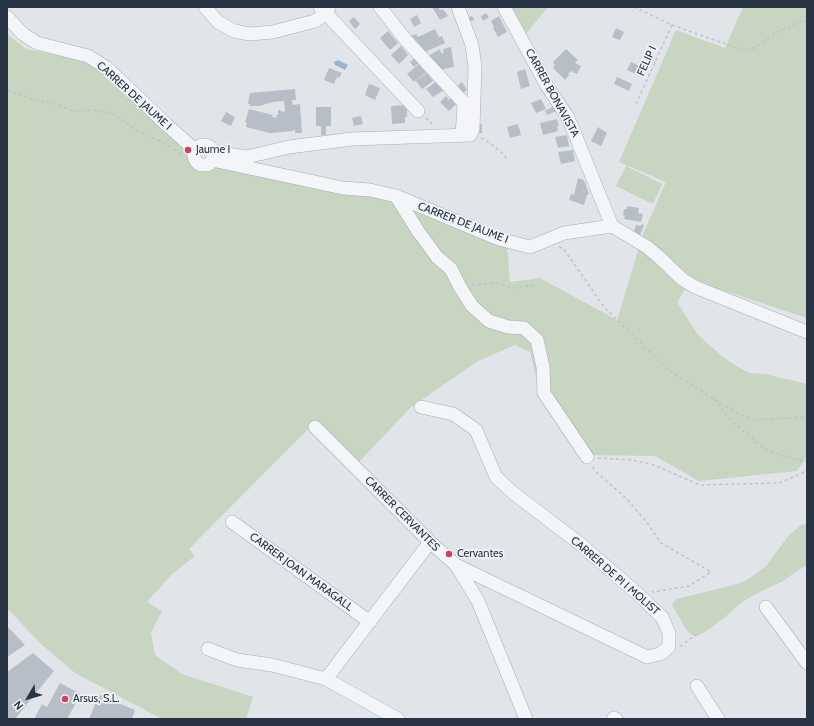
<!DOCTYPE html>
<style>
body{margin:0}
#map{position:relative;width:814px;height:726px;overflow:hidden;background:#e1e5ea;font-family:Cabin,sans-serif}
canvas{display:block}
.frame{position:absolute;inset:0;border:8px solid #283343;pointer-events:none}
.north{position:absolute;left:8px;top:678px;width:40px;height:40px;-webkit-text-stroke:3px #f0f4f7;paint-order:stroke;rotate:232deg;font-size:11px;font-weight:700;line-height:16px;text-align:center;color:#283343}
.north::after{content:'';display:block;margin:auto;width:14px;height:18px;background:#283343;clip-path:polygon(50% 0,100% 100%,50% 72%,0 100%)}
</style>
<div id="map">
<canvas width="814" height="726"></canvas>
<div class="frame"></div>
<div class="north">N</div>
</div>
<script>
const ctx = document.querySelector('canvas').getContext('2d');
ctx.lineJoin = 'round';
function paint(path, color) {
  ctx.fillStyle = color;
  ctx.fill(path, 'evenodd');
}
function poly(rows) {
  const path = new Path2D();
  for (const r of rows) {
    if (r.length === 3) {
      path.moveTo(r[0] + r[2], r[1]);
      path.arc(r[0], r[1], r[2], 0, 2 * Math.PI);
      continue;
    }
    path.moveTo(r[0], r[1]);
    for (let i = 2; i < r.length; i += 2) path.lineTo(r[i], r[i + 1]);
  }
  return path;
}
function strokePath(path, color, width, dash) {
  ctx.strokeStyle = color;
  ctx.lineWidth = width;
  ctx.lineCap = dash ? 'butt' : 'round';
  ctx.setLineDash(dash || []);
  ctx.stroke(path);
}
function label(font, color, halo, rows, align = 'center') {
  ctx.font = font + ' Cabin,sans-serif';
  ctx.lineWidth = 3.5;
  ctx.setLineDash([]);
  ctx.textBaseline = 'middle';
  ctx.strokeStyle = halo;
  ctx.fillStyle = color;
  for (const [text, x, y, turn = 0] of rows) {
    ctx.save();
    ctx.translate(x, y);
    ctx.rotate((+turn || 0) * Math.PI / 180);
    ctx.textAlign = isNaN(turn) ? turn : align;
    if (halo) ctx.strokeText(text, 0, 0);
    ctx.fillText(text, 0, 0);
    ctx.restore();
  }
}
const green = poly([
 [512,7,548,7,526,34,517,18],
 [743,7,807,7,807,318,691,280,677,302,698,335,723,357,736,366,750,373,765,374,807,384,807,456,797,471,699,481,655,456,580,455,540,394,530,352,515,345,478,361,410,408,359,462,310,427,189,549,195,556,172,574,147,602,162,611,151,633,155,655,182,674,253,697,246,719,162,719,75,673,41,644,7,608,7,33,12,38,26,49,82,60,98,67,186,151,191,162,194,165,199,167,205,167,220,165,390,199,507,245,510,282,540,278,617,320,643,234,666,182,619,162,676,30,725,48],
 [626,166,662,184,653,204,616,186],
 [807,524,807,565,797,571,783,581,756,594,742,602,724,618,705,632,695,637,689,633,684,626,672,605,676,599,726,587,740,583,747,580,766,566,789,535,801,525]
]);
const water = poly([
 [338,60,348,65,345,70,335,65,334,62]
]);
const building = poly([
 [432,7,438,7,440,10,443,9,448,16,440,20],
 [486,13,489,17,483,21,481,16],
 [417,15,421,23,414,27,410,19],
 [472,16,474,20,467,23,466,18],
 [499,16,507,32,498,37,493,28,494,27,491,21],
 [354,17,360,24,355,29,349,21],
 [616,28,624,32,620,40,612,37],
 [435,29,439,37,442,36,445,43,423,53,410,36,416,34,418,37],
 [388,31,398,43,390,50,380,38],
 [401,46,408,55,399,64,391,55],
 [451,47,454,67,439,70,427,57,440,49,441,53,444,53,443,49],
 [566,49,578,60,575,63,581,66,577,74,571,71,568,74,569,75,565,80,553,68,555,65,553,62],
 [415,58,419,63,414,67,410,62],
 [631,62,644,68,640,76,627,70],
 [419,64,426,73,414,82,407,74],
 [329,68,342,73,339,78,337,77,334,84,324,80],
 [525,69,530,86,521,89,517,72],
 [427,73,433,81,422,89,416,81],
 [617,77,632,84,629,91,614,84],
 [437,81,444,90,433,97,426,89],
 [462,82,467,90,461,95,455,88],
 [369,84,380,88,375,100,365,95],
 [295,89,296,100,292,100,293,105,300,104,302,133,295,133,295,130,293,130,293,131,270,133,246,127,247,123,245,122,249,109,273,115,272,117,277,118,276,115,278,115,278,110,281,110,281,112,285,111,284,101,273,102,259,106,250,106,250,104,249,104,248,103,250,93],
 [446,96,449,100,451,98,456,104,449,111,440,102],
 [541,99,546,109,536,113,531,103],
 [407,105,407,117,405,117,405,123,392,124,391,106],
 [554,106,557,111,547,115,545,111],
 [316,107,331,107,331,126,326,126,326,135,321,135,321,126,316,126],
 [226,112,235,117,231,126,221,121],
 [361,116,363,124,354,126,352,118],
 [557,119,559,126,557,126,558,131,543,135,540,123],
 [482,124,482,133,477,133,477,125],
 [518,124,521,135,510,138,507,127],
 [598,127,607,133,601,146,591,141],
 [567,135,569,146,558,148,555,137],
 [573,150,575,161,561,164,558,152],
 [578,178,584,180,589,194,587,195,584,205,569,200,571,194,574,195],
 [627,206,639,208,638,213,643,214,641,222,624,219,625,216,623,215,624,209,627,209],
 [642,224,644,225,640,235,634,231,636,225,640,226],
 [7,626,25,645,7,657],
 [33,653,54,671,15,719,7,719,7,672],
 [60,683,81,694,67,719,34,719,42,704,47,707],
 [99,695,135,710,132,719,89,719]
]);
const path = poly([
 [634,7,672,25,743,50,752,49,776,33,797,23,807,21],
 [7,90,32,99,52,103,74,111,81,111,92,110,104,112,113,114,122,120,136,130,146,135,161,141,183,155],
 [636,104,672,25],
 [426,118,432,124],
 [481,138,490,143,501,152,509,161],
 [559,247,563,248,604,307,668,370,740,415,756,420,807,417],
 [472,285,495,283,514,288,537,285],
 [714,399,731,420,762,447,774,453,807,462],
 [598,458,632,460,654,465,700,485,779,483,807,471],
 [593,467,595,471,628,500,648,524,661,543,711,572,689,586,652,592],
 [680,646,681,646,699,632]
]);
const minor = poly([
 [205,7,218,22,234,31,250,34,273,32,315,21,321,17,324,12,328,10,329,7],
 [320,7,418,111],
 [380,7,405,39,463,102,464,107,462,135],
 [504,7,547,86,567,116,572,127,612,226],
 [7,17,23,34,37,43,88,56,107,68,167,125,195,150],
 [204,155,10],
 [213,152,247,157,289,147,352,139,470,135,473,129,475,67,472,45,458,7],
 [212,160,343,188,370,190,396,196,499,239,530,247,564,233,612,226,647,247,659,257,682,279,695,287,807,332],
 [396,196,418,231,437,257,451,269,460,287,472,306,489,321,508,327,524,328,537,340,543,367,544,393,587,457],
 [421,407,453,414,476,430,496,477,512,492,579,543,638,594,662,617,669,633,669,647,660,654,647,657,456,565],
 [315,427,430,542,456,565,478,601,526,719],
 [232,522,370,622],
 [766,607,807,663],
 [208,649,237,660,272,665,326,679,398,719],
 [326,679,430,542],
 [697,686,718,719],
 [613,719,614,718,616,719]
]);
const markers = [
 [188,150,4,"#d53f5c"],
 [449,554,4,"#d53f5c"],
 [65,699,4,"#d53f5c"]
];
const streetNames = [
 ["FELIP I",647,61,-66],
 ["CARRER BONAVISTA",552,93,61],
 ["CARRER DE JAUME I",134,96,42],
 ["CARRER DE JAUME I",463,223,21],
 ["CARRER CERVANTES",402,514,45],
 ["CARRER JOAN MARAGALL",301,572,36],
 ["CARRER DE PI I MOLIST",615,576,41]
];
const poiNames = [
 ["Jaume I",196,150],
 ["Cervantes",457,554],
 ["Arsus, S.L.",73,699]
];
paint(green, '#c7d5c1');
paint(water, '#9ab4cc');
paint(building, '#b7bec8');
strokePath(minor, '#a6acb5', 14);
strokePath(path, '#bfc3c9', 1.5, [3, 3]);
strokePath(minor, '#f4f5f8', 13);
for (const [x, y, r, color] of markers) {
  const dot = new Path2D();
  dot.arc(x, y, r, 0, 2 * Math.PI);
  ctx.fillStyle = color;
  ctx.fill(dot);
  strokePath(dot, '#f0f4f7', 1.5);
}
label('11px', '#283343', '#f0f4f7', streetNames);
label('11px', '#283343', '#f0f4f7', poiNames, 'left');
</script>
